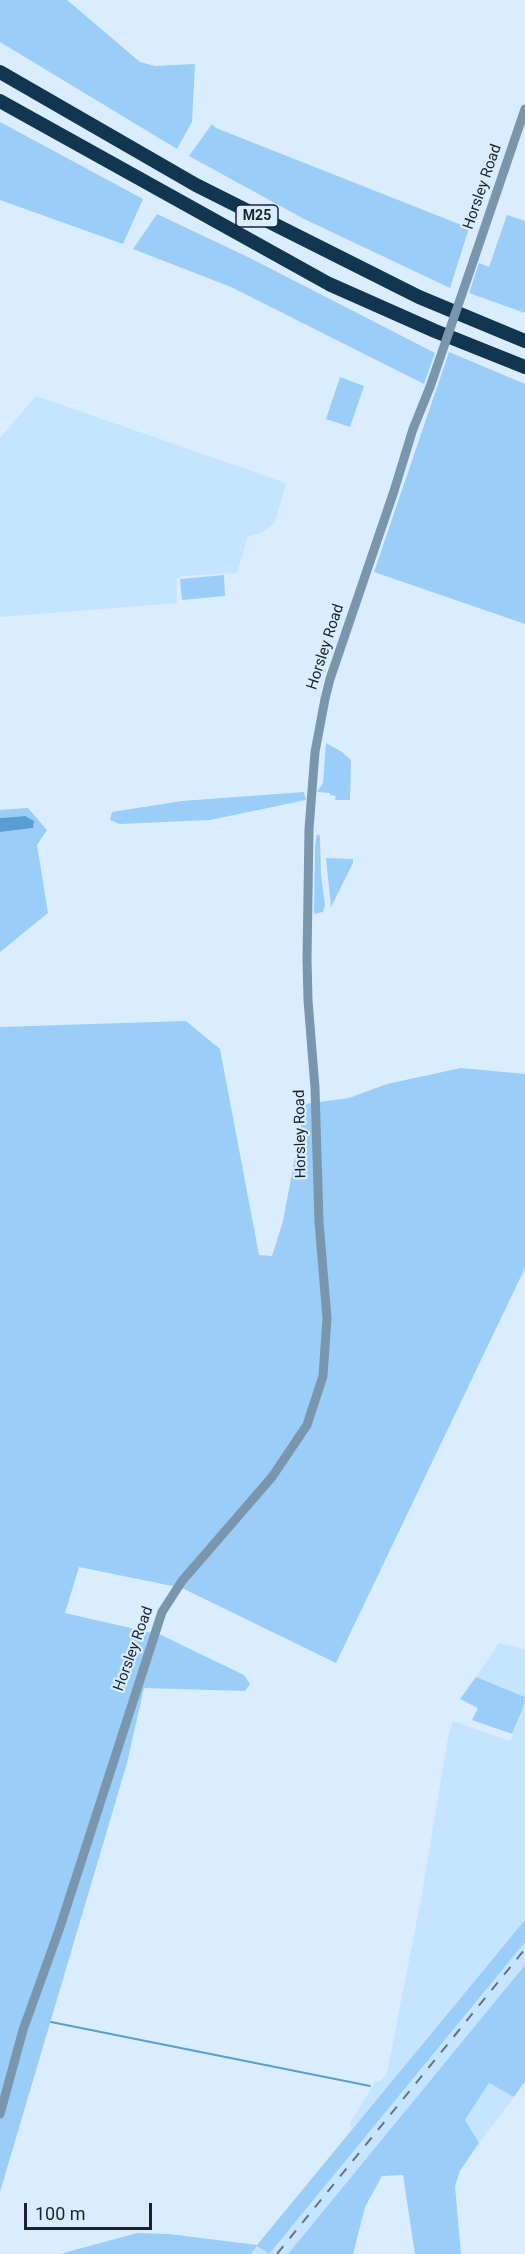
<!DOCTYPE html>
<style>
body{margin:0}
#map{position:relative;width:525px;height:2254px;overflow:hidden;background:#d9edfe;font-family:Roboto,sans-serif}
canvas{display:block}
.scale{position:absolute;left:24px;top:2203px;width:128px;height:27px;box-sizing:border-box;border:3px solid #1b242c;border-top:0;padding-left:8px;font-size:18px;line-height:21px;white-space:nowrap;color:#1b242c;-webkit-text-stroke:4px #d9edfe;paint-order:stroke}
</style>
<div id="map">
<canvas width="525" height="2254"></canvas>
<div class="scale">100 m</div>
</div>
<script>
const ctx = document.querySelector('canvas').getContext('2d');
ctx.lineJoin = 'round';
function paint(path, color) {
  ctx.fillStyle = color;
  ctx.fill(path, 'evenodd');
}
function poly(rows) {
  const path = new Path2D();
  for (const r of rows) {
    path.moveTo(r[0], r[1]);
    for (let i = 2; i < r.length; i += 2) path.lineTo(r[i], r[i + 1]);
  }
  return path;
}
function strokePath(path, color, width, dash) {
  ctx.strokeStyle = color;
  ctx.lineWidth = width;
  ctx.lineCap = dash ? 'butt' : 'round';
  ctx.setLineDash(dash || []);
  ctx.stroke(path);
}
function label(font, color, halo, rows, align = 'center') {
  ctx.font = font + ' Roboto,sans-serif';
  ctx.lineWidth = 4.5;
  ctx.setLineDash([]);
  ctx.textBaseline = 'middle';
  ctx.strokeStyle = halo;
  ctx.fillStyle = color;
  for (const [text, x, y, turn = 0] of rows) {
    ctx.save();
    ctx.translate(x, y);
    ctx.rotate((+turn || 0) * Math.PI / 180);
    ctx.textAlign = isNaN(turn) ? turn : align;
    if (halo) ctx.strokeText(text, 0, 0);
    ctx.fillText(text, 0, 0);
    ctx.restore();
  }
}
const built = poly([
 [36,396,286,483,275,522,262,533,248,536,237,573,183,576,177,579,177,603,0,617,0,438],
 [499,1643,525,1649,525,1965,288,2254,251,2254,352,2129,350,2123,375,2082,380,2081,387,2073,421,1899,448,1737,453,1721,510,1741,523,1708,525,1697,476,1677],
 [489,2083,514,2097,479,2143,465,2120]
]);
const green = poly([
 [0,0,67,0,140,62,155,66,195,64,192,122,177,149,0,42],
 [0,122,143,199,123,244,0,200],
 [212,124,216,128,469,228,450,288,304,219,189,156],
 [157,214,250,258,435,353,424,384,231,287,133,249],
 [507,215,525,221,525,313,469,293,479,263,489,267],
 [449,352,525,384,525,624,374,572],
 [340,377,364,386,350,427,326,419],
 [224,575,225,596,182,600,180,579],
 [326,743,342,752,351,760,350,800,335,800,336,796,330,795,330,793,317,792,323,783],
 [304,792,306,800,210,820,120,824,110,820,112,812,182,801],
 [28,808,47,830,37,845,48,913,0,952,0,832,32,828,25,816,0,818,0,810],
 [317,834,320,836,321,875,325,905,323,912,314,914,315,846],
 [326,858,353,859,353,863,331,907],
 [186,1021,220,1049,259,1255,272,1256,283,1221,305,1104,349,1098,387,1084,461,1068,525,1074,525,1268,336,1663,182,1588,79,1567,65,1613,161,1635,244,1675,250,1684,245,1691,144,1688,127,1763,0,2192,0,1027],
 [476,1677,525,1697,523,1708,512,1734,472,1720,478,1708,460,1699],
 [525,1920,525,1942,269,2254,257,2246,251,2254,60,2254,137,2233,169,2234,257,2245],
 [525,1965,525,2081,514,2097,489,2083,465,2120,479,2143,460,2171,455,2186,461,2254,415,2254,403,2175,382,2176,365,2207,353,2254,288,2254]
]);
const water = poly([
 [25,816,34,821,33,828,0,832,0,818]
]);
const stream = poly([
 [51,2022,370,2086]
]);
const minor = poly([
 [474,259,525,109],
 [0,2114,23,2030,59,1930,162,1612,182,1581,272,1477,307,1425,323,1376,327,1318,319,1222,315,1088,308,1000,307,959,309,829,315,752,325,699,330,679,394,491,413,429,430,387]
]);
const highway = poly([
 [0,72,196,185,419,297,525,341],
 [0,101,329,284,435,331,525,367]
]);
const rail = poly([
 [277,2254,525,1949]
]);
const minorBridge = poly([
 [430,387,474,259]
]);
const shields = [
 [257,216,42]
];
const shieldNames = [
 ["M25",257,216]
];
const streetNames = [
 ["Horsley Road",483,187,-71],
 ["Horsley Road",326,647,-72],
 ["Horsley Road",301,1134,-91],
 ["Horsley Road",134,1649,-70]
];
paint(built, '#c5e4ff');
paint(green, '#9acdf8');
paint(water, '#5a9dd2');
strokePath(stream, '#5a9dd2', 2);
strokePath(minor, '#7a96ad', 9);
strokePath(highway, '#123650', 14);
strokePath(rail, '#66737e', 2, [10, 10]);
strokePath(minorBridge, '#7a96ad', 9);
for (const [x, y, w] of shields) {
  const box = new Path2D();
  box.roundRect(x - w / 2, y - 11, w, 22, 4.5);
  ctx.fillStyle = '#d9edfe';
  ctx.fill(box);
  strokePath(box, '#1b242c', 1.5);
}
label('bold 14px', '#1b242c', null, shieldNames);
label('15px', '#1b242c', '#d9edfe', streetNames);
</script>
